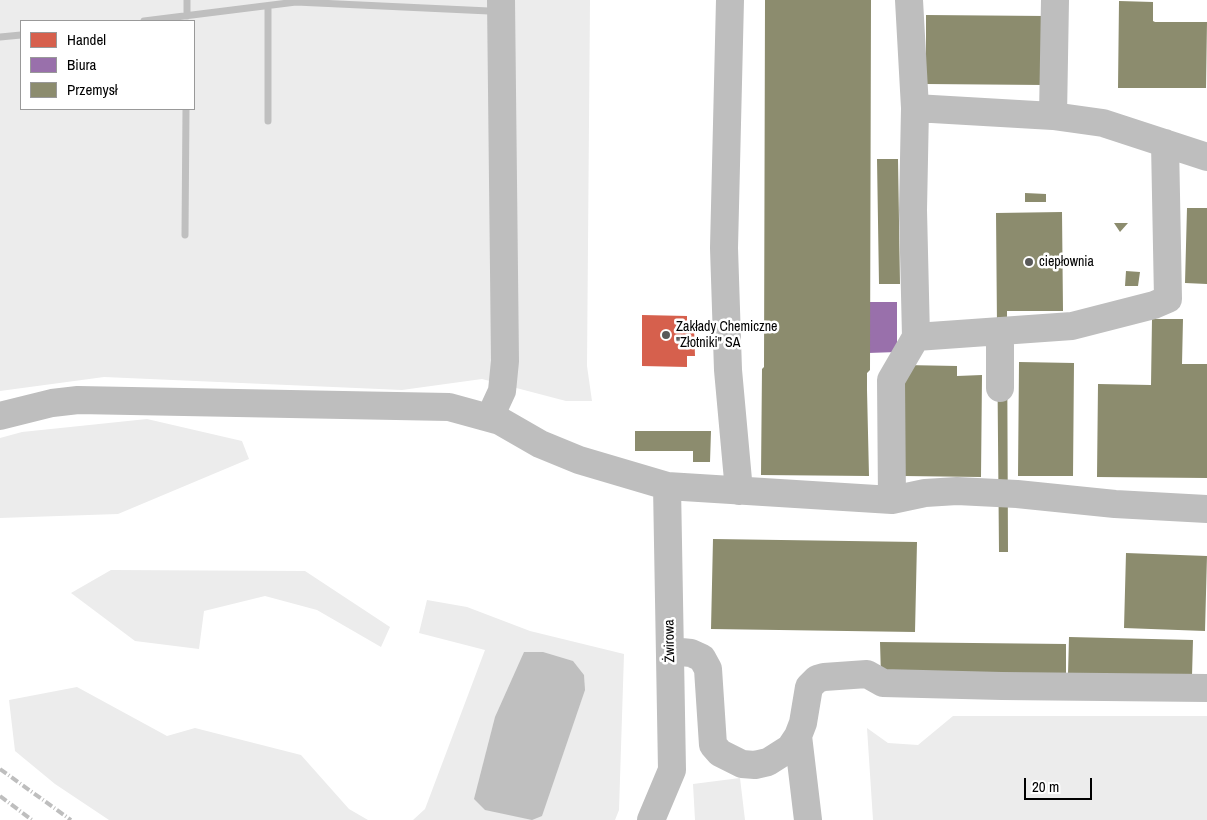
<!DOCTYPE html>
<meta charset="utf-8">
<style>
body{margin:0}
#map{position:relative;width:1207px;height:820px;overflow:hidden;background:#fff;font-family:"Archivo Narrow",sans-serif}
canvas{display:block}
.legend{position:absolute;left:20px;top:20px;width:175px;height:90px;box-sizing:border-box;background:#fff;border:1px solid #999;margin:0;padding:6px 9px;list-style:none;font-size:15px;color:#000}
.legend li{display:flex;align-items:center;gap:10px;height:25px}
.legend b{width:25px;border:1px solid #999}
.scale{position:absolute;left:1024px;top:778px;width:68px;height:22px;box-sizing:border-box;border:2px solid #000;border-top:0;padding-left:6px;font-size:15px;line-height:18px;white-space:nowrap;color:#000;-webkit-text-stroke:4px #fff;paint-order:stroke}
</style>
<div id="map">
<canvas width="1207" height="820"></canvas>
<ul class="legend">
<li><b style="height:14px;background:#d6604d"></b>Handel</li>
<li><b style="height:14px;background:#9970ab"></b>Biura</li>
<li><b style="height:14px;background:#8c8c6e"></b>Przemysł</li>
</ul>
<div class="scale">20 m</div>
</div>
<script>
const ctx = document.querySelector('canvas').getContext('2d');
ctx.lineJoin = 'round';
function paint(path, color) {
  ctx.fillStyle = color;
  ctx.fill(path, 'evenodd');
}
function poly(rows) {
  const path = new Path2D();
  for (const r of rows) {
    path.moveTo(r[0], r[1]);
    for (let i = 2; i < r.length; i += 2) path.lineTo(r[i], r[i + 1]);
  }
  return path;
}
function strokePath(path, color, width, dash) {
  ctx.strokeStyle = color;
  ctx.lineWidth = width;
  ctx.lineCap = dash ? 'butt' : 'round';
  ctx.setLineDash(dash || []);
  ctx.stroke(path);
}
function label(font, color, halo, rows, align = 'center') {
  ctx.font = font + ' "Archivo Narrow",sans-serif';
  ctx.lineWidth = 5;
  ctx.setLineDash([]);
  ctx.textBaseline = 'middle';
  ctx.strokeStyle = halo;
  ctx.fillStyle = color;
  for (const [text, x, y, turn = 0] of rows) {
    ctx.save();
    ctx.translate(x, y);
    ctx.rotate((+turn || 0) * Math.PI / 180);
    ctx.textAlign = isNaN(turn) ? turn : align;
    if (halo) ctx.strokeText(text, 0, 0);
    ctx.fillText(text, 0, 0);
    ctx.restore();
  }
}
const green = poly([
 [0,0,590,0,587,366,592,401,566,401,482,379,402,390,104,377,0,391],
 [21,21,194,21,194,109,21,109],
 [147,419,242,441,249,459,118,514,0,518,0,438,22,432],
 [111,570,305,571,390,627,381,647,317,610,265,596,204,611,199,649,135,641,71,593],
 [427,600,467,607,530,631,624,654,619,810,615,820,413,820,425,809,485,650,419,633],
 [77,687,167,736,195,728,301,755,349,809,368,820,109,820,55,784,15,751,9,700],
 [953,716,1207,716,1207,820,873,820,867,728,888,743,918,745],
 [740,778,745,820,695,820,693,784]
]);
const water = poly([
 [524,652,543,652,573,661,584,675,585,690,542,816,532,820,485,810,474,799,495,717]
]);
const shops = poly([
 [642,315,687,316,687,327,694,327,695,356,687,356,687,367,642,366]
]);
const offices = poly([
 [869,302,897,302,897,352,868,353]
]);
const industry = poly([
 [765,0,871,0,870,370,867,373,867,390,869,476,761,475,762,369,764,367],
 [1119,1,1153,2,1153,21,1155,22,1207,22,1206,88,1118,88],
 [926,15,1046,16,1045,85,926,84],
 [877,159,898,159,900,284,879,284],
 [1025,193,1046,194,1046,202,1025,202],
 [1187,208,1207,208,1207,284,1185,283],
 [1062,212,1063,311,1007,311,1008,552,999,552,996,213],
 [1114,223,1128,223,1120,232],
 [1126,271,1140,272,1138,286,1125,286],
 [1152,319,1183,319,1182,364,1207,364,1207,478,1097,477,1098,384,1151,385],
 [1019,362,1074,363,1073,476,1018,476],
 [905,365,957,366,957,376,982,375,981,477,904,476],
 [635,431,711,431,710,462,693,462,693,451,635,451],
 [713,539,917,542,915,632,711,629],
 [1126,553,1207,556,1205,631,1124,628],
 [1069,637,1193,640,1192,676,1068,674],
 [880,642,1066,644,1066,679,881,676]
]);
const stream = poly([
 [187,0,187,16],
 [268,6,268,121],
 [144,21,296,2,489,11],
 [0,37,21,35],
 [185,235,186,109]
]);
const minor = poly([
 [730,0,724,248,728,370,739,491],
 [915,108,1053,116,1055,0],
 [1053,116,1103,123,1207,157],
 [916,337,1072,326,1154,305,1168,299,1165,143],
 [1000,388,1000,331],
 [0,416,52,403,78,400,449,407,500,421,540,444,579,460,667,486,672,770,651,820],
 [490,417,502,391,505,361,501,0],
 [667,486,892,500,891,380,916,337,913,210,915,108,909,0],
 [892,500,925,493,957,491,1017,494,1115,504,1207,509],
 [671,651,691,653,702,658,708,669,713,745,720,753,742,764,755,765,768,762,790,748,798,736,803,723,809,687,817,679,824,677,867,674,883,683,1002,686,1207,688],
 [798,736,808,820]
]);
const rail = poly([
 [0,769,71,820],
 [0,796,32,820]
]);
const markers = [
 [1029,262,5,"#595959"],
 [666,335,5,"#595959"]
];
const poiNames = [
 ["ciepłownia",1039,262],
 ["Zakłady Chemiczne",676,327],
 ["\"Złotniki\" SA",676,343]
];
const streetNames = [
 ["Żwirowa",670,641,-91]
];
paint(green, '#ececec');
paint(water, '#bfbfbf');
paint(shops, '#d6604d');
paint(offices, '#9970ab');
paint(industry, '#8c8c6e');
strokePath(stream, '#bfbfbf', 7);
strokePath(minor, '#bebebe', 28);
strokePath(rail, '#bebebe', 4, [8, 2.5, 1, 2.5]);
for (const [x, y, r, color] of markers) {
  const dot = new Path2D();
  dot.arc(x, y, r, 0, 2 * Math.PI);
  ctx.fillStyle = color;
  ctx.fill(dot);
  strokePath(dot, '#fff', 2);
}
label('14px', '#000', '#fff', poiNames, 'left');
label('14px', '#000', '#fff', streetNames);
</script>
